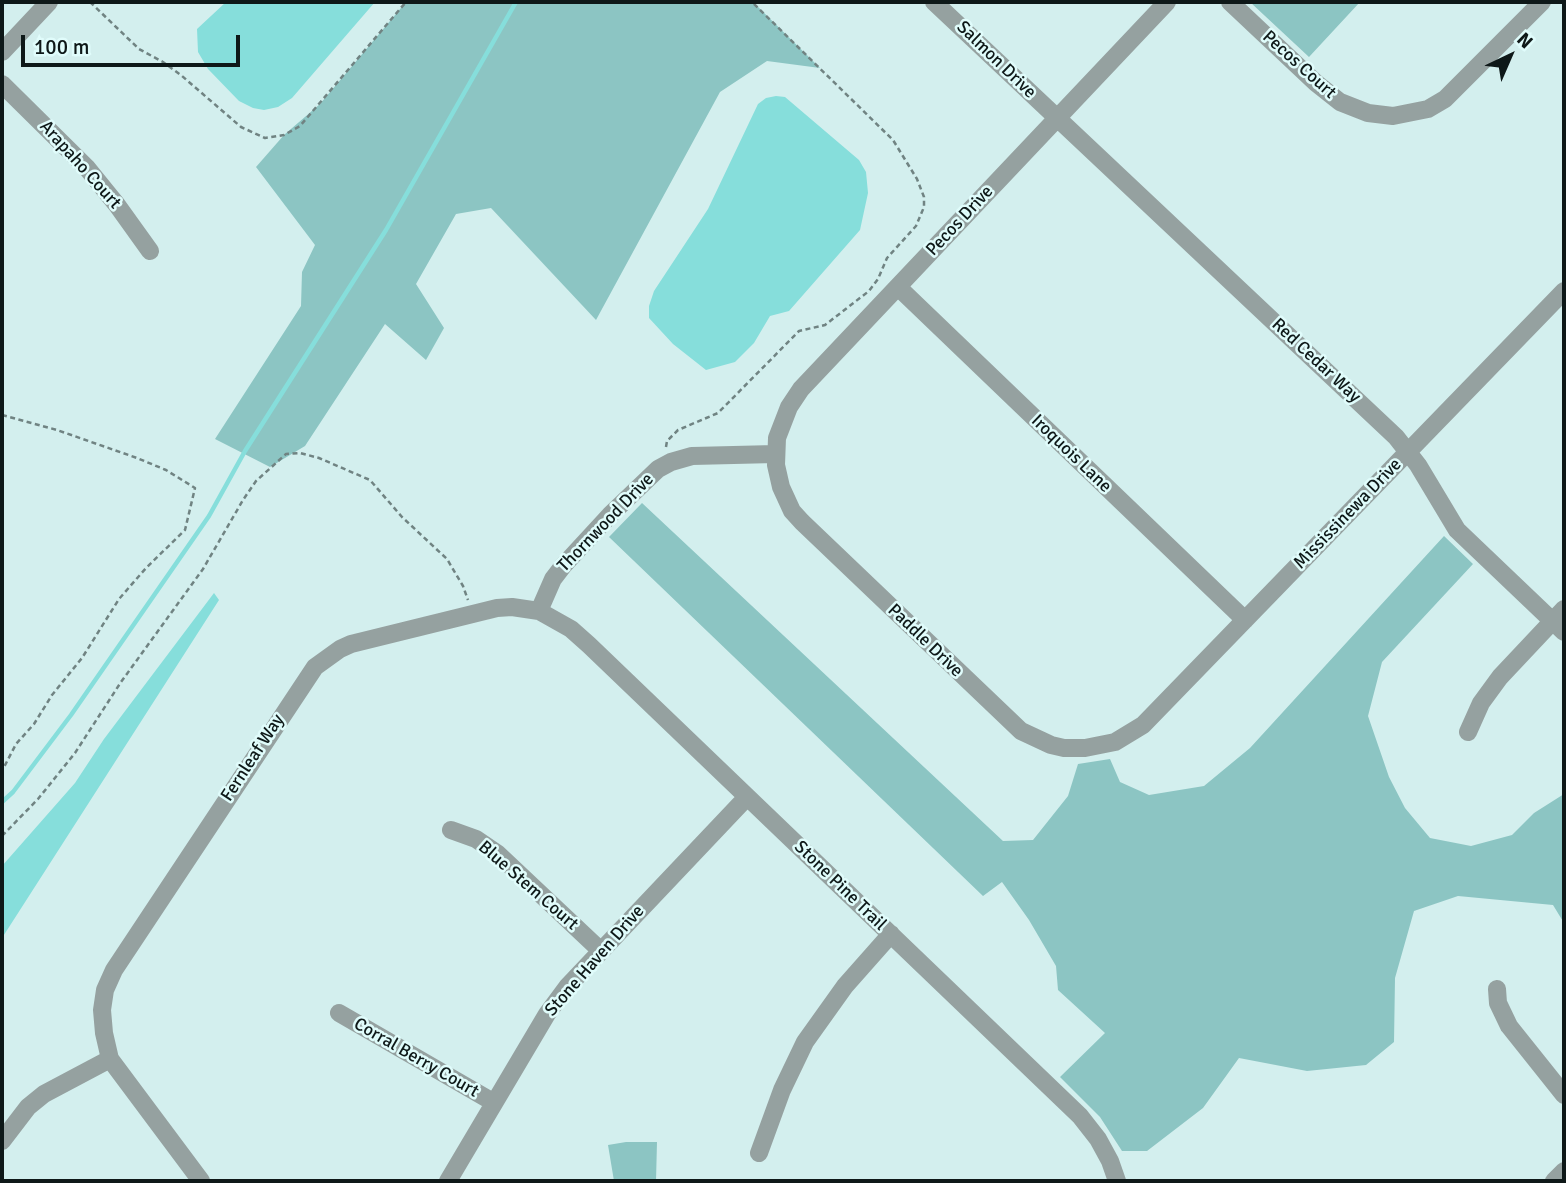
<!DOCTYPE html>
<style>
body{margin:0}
#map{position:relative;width:1566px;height:1183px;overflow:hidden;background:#d3efee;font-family:Signika,sans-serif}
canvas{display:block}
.frame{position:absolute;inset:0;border:4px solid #0e1818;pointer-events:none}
.north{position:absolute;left:1475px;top:21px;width:70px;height:70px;-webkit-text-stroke:5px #e0fcfb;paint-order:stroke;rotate:44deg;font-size:19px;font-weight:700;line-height:28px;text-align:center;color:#0e1818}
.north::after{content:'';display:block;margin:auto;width:24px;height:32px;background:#0e1818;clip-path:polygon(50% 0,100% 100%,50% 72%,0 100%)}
.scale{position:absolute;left:21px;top:35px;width:219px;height:32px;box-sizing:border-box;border:4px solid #0e1818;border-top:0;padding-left:9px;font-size:21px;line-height:24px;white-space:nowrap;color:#0e1818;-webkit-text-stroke:5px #e0fcfb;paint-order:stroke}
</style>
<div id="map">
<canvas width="1566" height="1183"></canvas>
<div class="frame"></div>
<div class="north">N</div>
<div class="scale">100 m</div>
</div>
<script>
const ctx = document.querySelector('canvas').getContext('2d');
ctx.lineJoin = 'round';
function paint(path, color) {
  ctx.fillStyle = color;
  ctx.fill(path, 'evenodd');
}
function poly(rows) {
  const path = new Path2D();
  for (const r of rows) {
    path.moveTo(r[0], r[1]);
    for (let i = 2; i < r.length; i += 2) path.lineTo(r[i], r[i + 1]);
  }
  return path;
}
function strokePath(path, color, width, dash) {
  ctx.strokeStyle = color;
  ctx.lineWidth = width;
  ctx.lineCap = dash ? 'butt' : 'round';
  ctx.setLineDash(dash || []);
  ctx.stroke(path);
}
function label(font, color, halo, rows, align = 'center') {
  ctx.font = font + ' Signika,sans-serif';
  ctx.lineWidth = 5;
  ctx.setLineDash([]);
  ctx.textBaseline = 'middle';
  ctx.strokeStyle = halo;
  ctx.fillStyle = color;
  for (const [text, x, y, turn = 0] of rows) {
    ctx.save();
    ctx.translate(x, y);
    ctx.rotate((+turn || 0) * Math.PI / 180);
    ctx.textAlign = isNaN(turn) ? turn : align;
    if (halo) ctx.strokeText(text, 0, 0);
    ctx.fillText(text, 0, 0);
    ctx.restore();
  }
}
const green = poly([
 [406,2,753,2,820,68,767,61,720,92,596,320,491,208,456,214,416,284,444,328,426,360,385,324,305,446,270,467,215,439,301,306,302,272,315,245,256,167,284,135,320,104],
 [1250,2,1360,2,1309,57],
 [642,503,1003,841,1033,840,1068,796,1078,764,1110,759,1120,782,1149,795,1204,786,1250,748,1444,536,1473,564,1382,662,1368,716,1389,777,1405,808,1430,838,1471,846,1512,835,1534,813,1564,794,1564,923,1553,905,1458,896,1414,911,1395,978,1394,1042,1366,1065,1307,1071,1239,1058,1203,1108,1147,1151,1122,1151,1100,1117,1060,1077,1105,1033,1058,990,1056,966,1029,920,1002,882,983,896,609,537],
 [626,1142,657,1142,656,1181,614,1181,608,1145]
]);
const water = poly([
 [226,2,375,2,292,98,278,107,264,110,253,108,239,101,208,69,198,52,197,29],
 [776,96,785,97,859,160,866,172,868,193,860,230,789,311,770,316,754,343,735,362,706,370,673,344,649,318,649,306,654,291,708,209,758,104,766,98],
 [214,593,219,600,2,938,2,866,75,783,104,739]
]);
const stream = poly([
 [2,802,13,792,71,715,209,516,245,451,386,230,516,2]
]);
const path = poly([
 [90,2,139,49,163,62,182,76,241,127,265,138,284,135,300,126,406,2],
 [2,415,57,430,137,458,166,470,195,488,185,530,146,568,119,599,82,658,52,695,34,724,16,744,2,771],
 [666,447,667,441,678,430,718,413,799,331,825,325,869,291,878,279,887,258,916,226,924,207,924,197,917,179,893,140,752,2],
 [2,836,38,799,75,753,121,682,203,569,243,500,256,481,286,454,300,453,319,458,370,480,402,517,447,559,463,586,468,600]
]);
const minor = poly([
 [934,2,1396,437,1418,465,1457,530,1564,632],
 [1167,2,801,389,789,407,777,438,776,465,781,487,792,511,802,522,1021,731,1051,745,1064,748,1085,748,1115,742,1143,725,1564,291],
 [1230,2,1316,83,1340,102,1368,113,1393,116,1428,109,1445,99,1542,2],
 [2,52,49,2],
 [2,84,87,168,117,205,150,251],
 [898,287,1245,620],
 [539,611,553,579,563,566,610,515,658,469,671,462,692,456,775,454],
 [1468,732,1481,703,1500,677,1564,609],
 [451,830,476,839,498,854,600,950],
 [1497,989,1498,1003,1509,1026,1564,1095],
 [339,1013,493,1102],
 [2,1141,28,1107,44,1094,110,1059],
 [759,1153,782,1090,805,1042,845,986,891,934],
 [201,1181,110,1059,104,1033,102,1010,105,990,114,970,315,667,340,649,351,644,497,608,512,607,539,611,571,629,589,645,1080,1116,1098,1139,1110,1161,1117,1181],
 [448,1181,547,1014,567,987,747,797],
 [1554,1181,1564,1171]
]);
const streetNames = [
 ["Salmon Drive",996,60,44],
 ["Pecos Court",1299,65,42],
 ["Arapaho Court",80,165,48],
 ["Pecos Drive",960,221,-47],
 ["Red Cedar Way",1316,361,43],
 ["Iroquois Lane",1071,454,44],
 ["Mississinewa Drive",1348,514,-46],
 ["Thornwood Drive",606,523,-46],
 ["Paddle Drive",925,641,44],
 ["Fernleaf Way",253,758,-57],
 ["Blue Stem Court",528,886,41],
 ["Stone Pine Trail",840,886,44],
 ["Stone Haven Drive",595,961,-49],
 ["Corral Berry Court",416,1058,30]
];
paint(green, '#8cc5c3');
paint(water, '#86dedb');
strokePath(stream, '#86dedb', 4.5);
strokePath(path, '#708382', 2.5, [5, 3.5]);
strokePath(minor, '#95a1a0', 18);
label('18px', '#0e1818', '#e0fcfb', streetNames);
</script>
